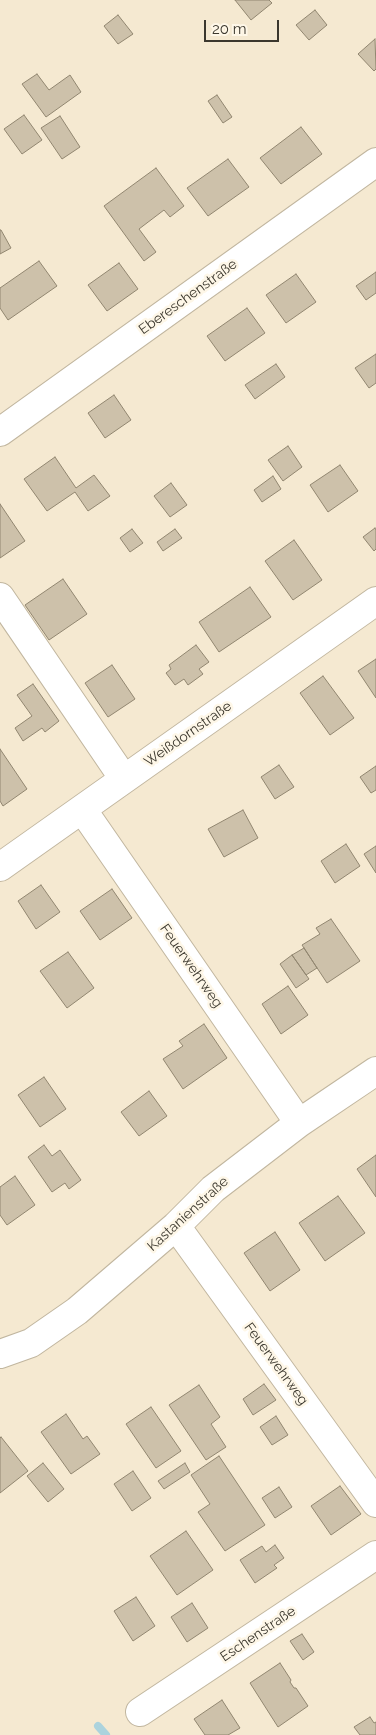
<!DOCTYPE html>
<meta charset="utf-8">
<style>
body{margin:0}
#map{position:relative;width:376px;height:1735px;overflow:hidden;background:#f5e9d1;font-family:Raleway,sans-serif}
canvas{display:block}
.scale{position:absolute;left:204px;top:20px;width:75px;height:22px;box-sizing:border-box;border:2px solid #3b372d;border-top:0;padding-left:6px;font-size:15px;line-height:18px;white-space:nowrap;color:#3b372d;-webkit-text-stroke:4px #fef7e8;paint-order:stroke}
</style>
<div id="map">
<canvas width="376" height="1735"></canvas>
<div class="scale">20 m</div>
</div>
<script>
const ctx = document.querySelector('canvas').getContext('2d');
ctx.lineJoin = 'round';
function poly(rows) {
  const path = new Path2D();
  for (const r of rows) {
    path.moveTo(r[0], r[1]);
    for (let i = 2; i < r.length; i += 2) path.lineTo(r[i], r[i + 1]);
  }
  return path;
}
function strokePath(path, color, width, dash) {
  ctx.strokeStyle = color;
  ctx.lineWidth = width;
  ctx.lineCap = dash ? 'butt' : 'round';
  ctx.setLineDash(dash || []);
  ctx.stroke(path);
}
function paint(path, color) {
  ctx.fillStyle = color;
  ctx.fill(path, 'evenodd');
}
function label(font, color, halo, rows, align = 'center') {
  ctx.font = font + ' Raleway,sans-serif';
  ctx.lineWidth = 5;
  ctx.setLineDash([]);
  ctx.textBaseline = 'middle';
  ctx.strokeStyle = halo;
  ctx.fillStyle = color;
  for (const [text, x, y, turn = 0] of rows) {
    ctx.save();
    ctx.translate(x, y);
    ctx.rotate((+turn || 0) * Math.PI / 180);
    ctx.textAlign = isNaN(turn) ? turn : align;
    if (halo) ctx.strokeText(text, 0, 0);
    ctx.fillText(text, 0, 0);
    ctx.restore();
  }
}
const stream = poly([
 [98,1726,106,1735]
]);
const building = poly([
 [235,0,269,0,272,3,251,20,235,0],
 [315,10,327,25,309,40,296,25,315,10],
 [118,15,133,34,118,44,104,26,118,15],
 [375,39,376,69,374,71,358,54,375,39],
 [37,74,49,90,70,75,81,92,46,117,22,84,37,74],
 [217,95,232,117,223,123,208,101,217,95],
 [24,115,42,140,22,154,4,129,24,115],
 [60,116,80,147,62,159,41,128,60,116],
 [301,127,322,154,281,184,260,158,301,127],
 [228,159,249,187,208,216,187,188,228,159],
 [156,168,184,206,170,217,164,210,139,229,156,252,144,261,104,206,156,168],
 [0,230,1,230,11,248,0,254,0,230],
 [39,261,57,286,8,320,0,308,0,288,39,261],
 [119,263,138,289,107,311,88,285,119,263],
 [376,272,376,293,366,300,356,286,376,272],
 [296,274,316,302,286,323,266,295,296,274],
 [247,308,265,333,225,361,207,336,247,308],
 [376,354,376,383,369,388,355,368,376,354],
 [276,364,285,377,255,399,245,385,276,364],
 [114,395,131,420,105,438,88,413,114,395],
 [288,446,302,467,283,481,268,460,288,446],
 [55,457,76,488,94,475,110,496,88,511,75,492,47,511,24,479,55,457],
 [340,465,358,491,328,512,310,485,340,465],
 [273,476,281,489,262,502,254,490,273,476],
 [171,483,187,505,170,517,154,496,171,483],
 [0,504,25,541,0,558,0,504],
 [375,528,376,530,376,549,374,551,363,537,375,528],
 [132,529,143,543,130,552,120,538,132,529],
 [175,529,182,538,163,551,157,542,175,529],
 [294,540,322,580,293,600,265,561,294,540],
 [63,579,87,614,49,640,25,605,63,579],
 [250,587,271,617,219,652,199,622,250,587],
 [196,645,209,662,199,669,203,674,188,685,184,679,175,685,166,673,171,669,169,665,196,645],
 [376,659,376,698,358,671,376,659],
 [112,665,135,699,108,717,85,683,112,665],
 [323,676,354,718,330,735,300,693,323,676],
 [33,684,59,721,45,732,42,728,23,741,15,728,32,716,17,695,33,684],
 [0,749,27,789,3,806,0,801,0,749],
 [279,765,294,787,275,799,261,777,279,765],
 [376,766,376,790,371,793,360,777,376,766],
 [243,810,258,838,224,857,208,829,243,810],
 [346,844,360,866,335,883,321,861,346,844],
 [376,846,376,873,364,854,376,846],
 [41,885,60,912,36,929,18,901,41,885],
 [112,889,132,918,100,940,80,911,112,889],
 [331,919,360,961,327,983,302,945,320,934,316,928,331,919],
 [304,948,317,968,306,975,292,955,304,948],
 [68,952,94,988,67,1008,40,971,68,952],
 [292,955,309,979,296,988,280,964,292,955],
 [288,986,308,1015,281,1034,262,1004,288,986],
 [204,1024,227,1058,183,1089,163,1059,183,1046,179,1041,204,1024],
 [44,1077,66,1109,40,1127,18,1095,44,1077],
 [149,1091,167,1116,139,1136,121,1112,149,1091],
 [44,1145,52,1156,60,1150,81,1180,69,1189,65,1183,52,1192,28,1157,44,1145],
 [376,1155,376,1197,357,1169,376,1155],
 [15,1176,35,1205,7,1225,0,1215,0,1187,15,1176],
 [338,1196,365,1233,325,1261,299,1223,338,1196],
 [275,1232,300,1270,270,1291,244,1253,275,1232],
 [264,1384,276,1400,253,1415,243,1399,264,1384],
 [199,1385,220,1417,211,1424,226,1447,206,1460,169,1405,199,1385],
 [151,1407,181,1451,156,1468,126,1424,151,1407],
 [66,1414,83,1439,87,1436,100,1454,71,1474,41,1432,66,1414],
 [276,1416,288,1435,272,1445,260,1427,276,1416],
 [1,1437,28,1471,0,1493,0,1438,1,1437],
 [219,1456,265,1525,225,1551,198,1512,210,1504,191,1475,219,1456],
 [43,1463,64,1489,48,1502,27,1476,43,1463],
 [185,1463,190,1472,164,1489,158,1481,185,1463],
 [133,1471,151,1498,132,1511,114,1484,133,1471],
 [340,1486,361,1514,331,1535,311,1506,340,1486],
 [279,1487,292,1507,275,1518,262,1498,279,1487],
 [186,1531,213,1570,177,1595,150,1556,186,1531],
 [275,1545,284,1558,274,1565,277,1568,255,1583,240,1560,262,1546,266,1552,275,1545],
 [136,1597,155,1626,133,1641,114,1611,136,1597],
 [192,1603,208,1628,187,1642,171,1617,192,1603],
 [302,1634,314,1652,303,1660,290,1641,302,1634],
 [280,1663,291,1680,290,1682,294,1688,296,1688,308,1706,278,1727,250,1683,280,1663],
 [222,1700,240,1728,228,1735,205,1735,194,1719,222,1700],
 [370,1717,374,1723,376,1722,376,1735,360,1735,354,1727,370,1717]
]);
const minor = poly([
 [0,432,376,162],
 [0,597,124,779],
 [82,809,299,1123],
 [0,867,376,601],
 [176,1226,376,1503],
 [0,1354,31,1343,77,1311,176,1226,213,1189,299,1123,376,1071],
 [140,1712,376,1555]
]);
const streetNames = [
 ["Ebereschenstraße",188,297,-36],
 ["Weißdornstraße",188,734,-35],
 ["Feuerwehrweg",191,966,55],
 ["Kastanienstraße",188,1214,-42],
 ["Feuerwehrweg",276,1364,54],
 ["Eschenstraße",258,1634,-34]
];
strokePath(stream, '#acd3dd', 8);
paint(building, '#cdc1aa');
strokePath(building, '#918670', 1);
strokePath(minor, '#c1b69f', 30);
strokePath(minor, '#fff', 28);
label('14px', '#3b372d', '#fef7e8', streetNames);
</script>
